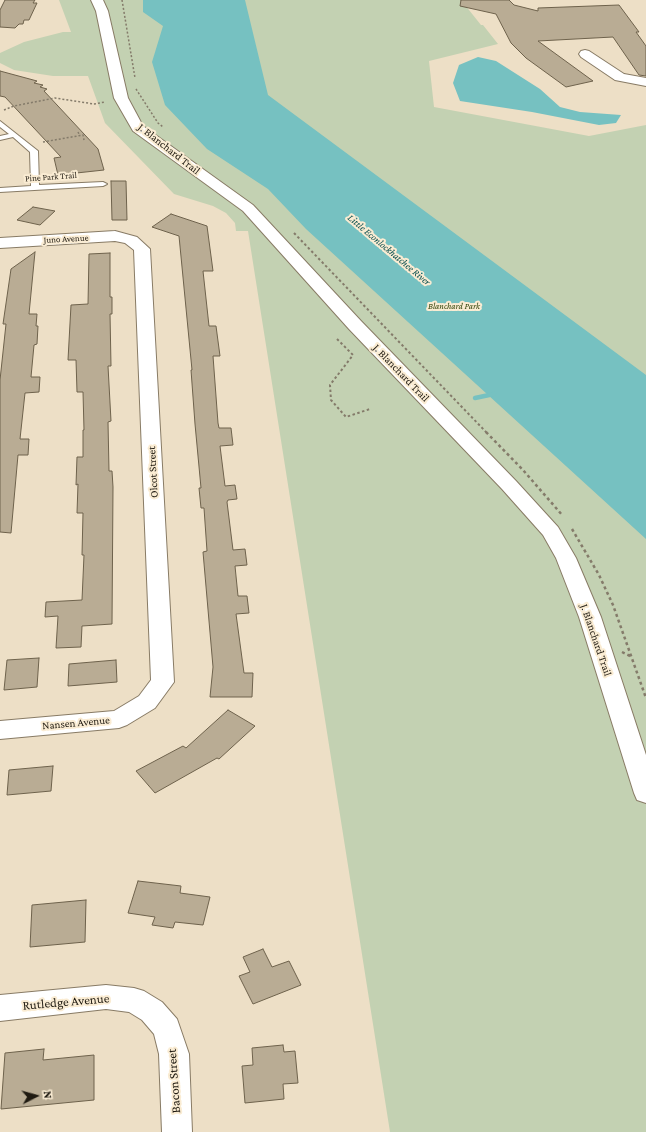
<!DOCTYPE html>
<style>
body{margin:0}
#map{position:relative;width:646px;height:1132px;overflow:hidden;background:#eddfc6;font-family:"Crimson Pro",serif}
canvas{display:block}
.north{position:absolute;left:16px;top:1076px;width:40px;height:40px;-webkit-text-stroke:3px #faecd3;paint-order:stroke;rotate:84deg;font-size:11px;font-weight:700;line-height:16px;text-align:center;color:#1f1a11}
.north::after{content:'';display:block;margin:auto;width:14px;height:18px;background:#1f1a11;clip-path:polygon(50% 0,100% 100%,50% 72%,0 100%)}
</style>
<div id="map">
<canvas width="646" height="1132"></canvas>
<div class="north">N</div>
</div>
<script>
const ctx = document.querySelector('canvas').getContext('2d');
ctx.lineJoin = 'round';
function paint(path, color) {
  ctx.fillStyle = color;
  ctx.fill(path, 'evenodd');
}
function poly(rows) {
  const path = new Path2D();
  for (const r of rows) {
    path.moveTo(r[0], r[1]);
    for (let i = 2; i < r.length; i += 2) path.lineTo(r[i], r[i + 1]);
  }
  return path;
}
function strokePath(path, color, width, dash) {
  ctx.strokeStyle = color;
  ctx.lineWidth = width;
  ctx.lineCap = dash ? 'butt' : 'round';
  ctx.setLineDash(dash || []);
  ctx.stroke(path);
}
function label(font, color, halo, rows, align = 'center') {
  ctx.font = font + ' "Crimson Pro",serif';
  ctx.lineWidth = 4;
  ctx.setLineDash([]);
  ctx.textBaseline = 'middle';
  ctx.strokeStyle = halo;
  ctx.fillStyle = color;
  for (const [text, x, y, turn = 0] of rows) {
    ctx.save();
    ctx.translate(x, y);
    ctx.rotate((+turn || 0) * Math.PI / 180);
    ctx.textAlign = isNaN(turn) ? turn : align;
    if (halo) ctx.strokeText(text, 0, 0);
    ctx.fillText(text, 0, 0);
    ctx.restore();
  }
}
const green = poly([
 [59,0,461,0,481,25,483,25,498,44,429,61,434,107,589,136,646,125,646,1132,390,1132,248,231,236,231,235,223,226,213,213,206,174,194,105,123,88,76,53,76,14,70,0,63,0,53,24,42,63,32,71,32]
]);
const water = poly([
 [143,0,245,0,268,95,646,375,646,539,306,229,268,189,207,149,165,105,152,62,163,26,143,12],
 [478,57,496,61,540,89,560,107,580,112,621,115,616,123,599,125,532,112,460,101,453,83,459,65]
]);
const stream = poly([
 [475,398,494,394]
]);
const building = poly([
 [5,0,35,0,33,3,37,3,29,20,24,20,23,24,19,24,15,28,0,27,0,10,5,0],
 [461,0,509,0,514,5,538,11,538,8,619,5,639,32,636,32,646,46,646,76,639,75,613,37,538,41,593,81,566,87,526,58,511,43,496,14,460,6,461,0],
 [0,71,37,81,34,83,43,85,40,87,47,89,44,91,98,149,104,170,58,175,54,158,61,157,5,97,0,96,0,71],
 [111,181,126,181,127,220,112,220,111,181],
 [33,207,55,211,40,225,17,220,33,207],
 [171,214,207,226,213,271,203,271,209,326,216,326,220,356,213,356,218,423,219,428,231,428,233,445,220,446,225,486,235,485,237,499,228,500,227,502,233,550,245,549,247,565,235,566,238,596,247,596,249,613,236,614,244,673,253,673,252,697,210,697,213,667,203,552,207,551,204,508,201,508,199,488,201,488,195,424,191,370,192,370,179,236,152,227,171,214],
 [35,252,29,314,37,314,36,326,38,326,37,344,34,345,31,377,40,377,39,392,25,393,20,439,29,439,28,455,18,455,11,533,0,532,0,380,6,324,3,324,11,269,35,252],
 [110,253,110,297,112,297,112,314,110,314,111,366,108,366,111,421,108,422,109,471,112,471,113,487,112,624,82,626,81,647,56,648,58,616,45,617,46,602,82,600,84,555,82,555,83,513,77,513,78,484,76,485,77,457,83,457,83,430,84,430,83,392,77,392,76,360,68,360,71,305,88,304,89,254,110,253],
 [39,658,37,687,4,690,7,660,39,658],
 [116,660,117,682,68,686,69,664,116,660],
 [228,710,255,726,219,759,217,758,155,793,136,771,183,746,186,748,228,710],
 [53,766,51,791,7,795,9,770,53,766],
 [138,881,181,886,180,893,210,897,203,925,175,922,173,928,152,925,155,917,128,913,138,881],
 [86,900,85,942,30,947,32,905,86,900],
 [263,949,272,967,289,961,301,985,253,1004,239,976,250,972,243,957,263,949],
 [283,1045,284,1052,295,1051,298,1083,283,1084,284,1099,245,1103,242,1066,253,1065,252,1048,283,1045],
 [44,1049,43,1060,94,1055,94,1100,1,1109,5,1053,44,1049]
]);
const pathFar2 = poly([
 [122,0,135,78],
 [136,89,158,123,163,127],
 [4,110,14,106,55,98,94,104,105,102],
 [78,132,80,136],
 [43,142,83,135,84,140]
]);
const pathFar1 = poly([
 [294,233,487,433],
 [337,339,353,355,330,385,331,400,346,417,370,409]
]);
const path = poly([
 [486,432,523,470,563,516],
 [572,529,599,575,613,605,646,698],
 [622,652,632,657]
]);
const lane = poly([
 [0,121,38,151,39,185,103,182,107,184,103,186,0,192,0,188,31,186,30,152,13,137,0,140,0,136,9,134,0,127,0,121]
]);
const street = poly([
 [91,0,103,0,108,11,128,98,143,126,253,205,361,321,516,481,558,527,576,558,601,617,646,755,646,803,637,800,634,793,579,617,556,558,543,535,502,489,349,329,243,211,133,131,114,98,96,11,91,0],
 [585,50,589,51,624,74,646,78,646,86,615,80,581,57,579,54,581,51,585,50],
 [115,231,137,237,150,249,174,682,155,708,127,725,119,728,0,739,0,721,114,711,139,696,151,680,134,250,125,243,115,241,0,248,0,238,115,231],
 [106,985,134,988,144,991,162,1002,177,1019,189,1054,192,1132,162,1132,159,1054,154,1034,142,1020,129,1012,106,1009,0,1021,0,995,106,985]
]);
const farStreetnames = [
 ["Pine Park Trail",51,177,-4],
 ["Juno Avenue",66,239,-3]
];
const farParknames = [
 ["Blanchard Park",454,306]
];
const farWaternames = [
 ["Little Econlockhatchee River",389,250,40]
];
const streetNames = [
 ["J. Blanchard Trail",169,149,38],
 ["J. Blanchard Trail",401,373,46],
 ["Olcot Street",153,472,-93],
 ["J. Blanchard Trail",596,640,71],
 ["Nansen Avenue",76,723,-5]
];
const nearStreetnames = [
 ["Rutledge Avenue",66,1002,-5],
 ["Bacon Street",174,1081,-94]
];
paint(green, '#c3d1b2');
paint(water, '#76c1c1');
strokePath(stream, '#76c1c1', 4.5);
paint(building, '#b9ac94');
strokePath(building, '#6e624c', 1);
strokePath(lane, '#887b65', 2);
strokePath(street, '#887b65', 2);
strokePath(pathFar2, '#847b6a', 1.5, [2, 2]);
strokePath(pathFar1, '#847b6a', 2, [2.5, 2.5]);
strokePath(path, '#847b6a', 2.5, [3, 3]);
paint(lane, '#fff');
paint(street, '#fff');
label('9px', '#1f1a11', '#faecd3', farStreetnames);
label('italic 9px', '#314309', '#faecd3', farParknames);
label('italic 10px', '#054c4d', '#faecd3', farWaternames);
label('11px', '#1f1a11', '#faecd3', streetNames);
label('13px', '#1f1a11', '#faecd3', nearStreetnames);
</script>
